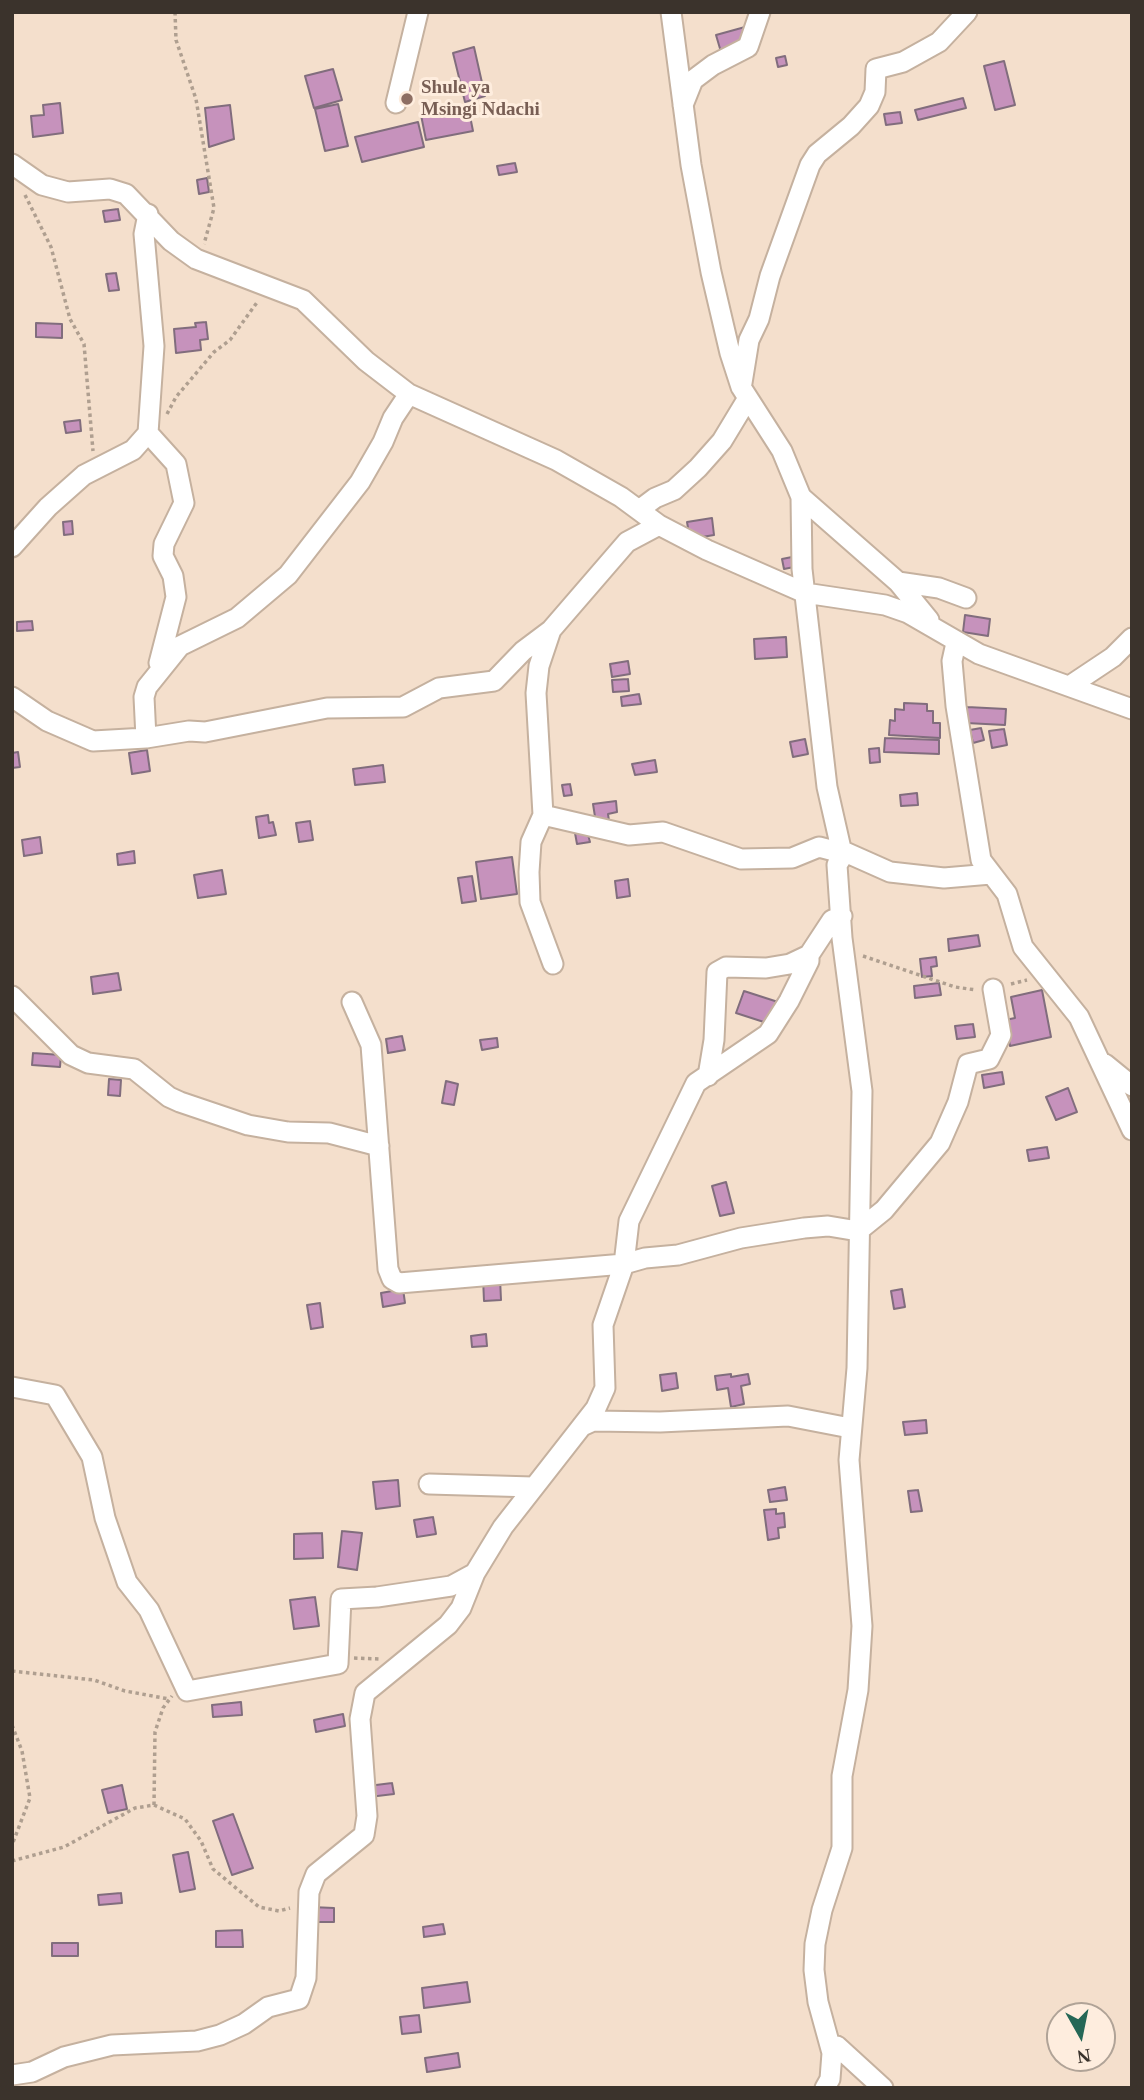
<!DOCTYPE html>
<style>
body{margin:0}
#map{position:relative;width:1144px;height:2100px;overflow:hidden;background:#f4dfcc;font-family:"Times New Roman",serif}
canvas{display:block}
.frame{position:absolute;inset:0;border:14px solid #3b332c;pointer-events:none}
.north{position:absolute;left:1046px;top:2002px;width:70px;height:70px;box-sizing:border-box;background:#feedde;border:2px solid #b0a397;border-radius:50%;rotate:171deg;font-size:19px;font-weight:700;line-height:28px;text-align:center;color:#3b332c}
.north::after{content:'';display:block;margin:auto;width:24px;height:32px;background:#256756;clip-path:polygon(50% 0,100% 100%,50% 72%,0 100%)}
</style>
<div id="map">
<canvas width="1144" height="2100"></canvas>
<div class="frame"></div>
<div class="north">N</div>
</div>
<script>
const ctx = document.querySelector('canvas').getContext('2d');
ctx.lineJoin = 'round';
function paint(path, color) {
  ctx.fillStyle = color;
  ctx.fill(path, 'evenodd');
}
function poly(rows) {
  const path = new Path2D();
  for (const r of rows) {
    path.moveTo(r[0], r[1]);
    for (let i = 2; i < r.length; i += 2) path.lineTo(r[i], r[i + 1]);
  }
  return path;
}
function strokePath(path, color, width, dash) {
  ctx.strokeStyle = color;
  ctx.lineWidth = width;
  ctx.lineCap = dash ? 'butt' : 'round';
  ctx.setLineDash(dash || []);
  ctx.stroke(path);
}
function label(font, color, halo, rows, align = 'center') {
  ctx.font = font + ' "Times New Roman",serif';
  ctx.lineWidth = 6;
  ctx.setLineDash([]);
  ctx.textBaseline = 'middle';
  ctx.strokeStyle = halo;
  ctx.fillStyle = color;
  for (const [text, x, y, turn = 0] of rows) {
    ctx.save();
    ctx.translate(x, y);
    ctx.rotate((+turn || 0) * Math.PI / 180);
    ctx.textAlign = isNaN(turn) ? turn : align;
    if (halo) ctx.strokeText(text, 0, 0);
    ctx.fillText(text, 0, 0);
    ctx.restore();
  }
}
const building = poly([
 [745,27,749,44,721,52,716,35,745,27],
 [474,47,485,96,465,102,453,53,474,47],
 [785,56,787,65,778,67,776,58,785,56],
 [1004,61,1015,105,995,110,984,66,1004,61],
 [333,69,342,100,314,108,305,76,333,69],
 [963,98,966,108,918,120,915,110,963,98],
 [60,103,63,133,33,137,31,116,44,115,43,105,60,103],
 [338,104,348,146,325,151,315,109,338,104],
 [230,105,234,139,209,147,205,108,230,105],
 [468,106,473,131,426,140,421,115,468,106],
 [900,112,902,123,886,125,884,114,900,112],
 [418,122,424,147,362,162,355,137,418,122],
 [515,163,517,172,499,175,497,166,515,163],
 [207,178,209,192,199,194,197,180,207,178],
 [118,209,120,220,105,222,103,211,118,209],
 [116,273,119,290,109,291,106,274,116,273],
 [206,322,208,339,200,340,201,350,176,353,174,329,196,327,195,323,206,322],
 [36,323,62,324,62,338,36,337,36,323],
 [80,420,81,431,66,433,64,422,80,420],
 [712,518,714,535,690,539,687,522,712,518],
 [72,521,73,534,64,535,63,522,72,521],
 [797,556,799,566,784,569,782,559,797,556],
 [965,615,990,619,988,636,963,632,965,615],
 [32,621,33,630,17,631,17,622,32,621],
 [786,637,787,657,755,659,754,639,786,637],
 [628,661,630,674,612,677,610,664,628,661],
 [628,679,629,691,613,692,612,680,628,679],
 [639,694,641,704,622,706,621,697,639,694],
 [904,703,927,704,927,711,933,711,933,723,940,723,940,738,889,735,890,720,895,721,895,709,904,710,904,703],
 [967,707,1006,709,1005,725,966,723,967,707],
 [981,728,984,740,973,743,970,730,981,728],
 [1004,729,1007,745,992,748,989,731,1004,729],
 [885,738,939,740,939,754,884,752,885,738],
 [805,739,808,754,793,757,790,742,805,739],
 [879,748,880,762,870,763,869,749,879,748],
 [147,750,150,771,132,774,129,753,147,750],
 [18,752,20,767,12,768,12,753,18,752],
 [655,760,657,772,635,775,632,764,655,760],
 [383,765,385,782,355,785,353,769,383,765],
 [570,784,572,795,564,796,562,785,570,784],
 [917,793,918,805,901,806,900,795,917,793],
 [616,801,617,812,608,814,609,821,596,823,593,804,616,801],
 [268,815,269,823,273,822,276,835,259,838,256,817,268,815],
 [310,821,313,840,299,842,296,823,310,821],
 [587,831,590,842,577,844,575,833,587,831],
 [40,837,42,853,24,856,22,840,40,837],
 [134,851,135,863,118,865,117,854,134,851],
 [512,857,517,894,481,899,476,862,512,857],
 [222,870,226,894,198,898,194,875,222,870],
 [472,876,476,901,462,903,458,878,472,876],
 [628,879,630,896,617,898,615,881,628,879],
 [978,935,980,946,949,951,948,939,978,935],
 [936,957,937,966,931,967,932,976,922,977,920,959,936,957],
 [118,973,121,990,93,994,91,977,118,973],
 [939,983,941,995,915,998,914,986,939,983],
 [1042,990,1051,1037,1010,1046,1005,1020,1015,1018,1011,997,1042,990],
 [744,991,778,1002,770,1024,736,1013,744,991],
 [973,1024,975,1037,957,1039,955,1026,973,1024],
 [402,1036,405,1050,388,1053,386,1039,402,1036],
 [497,1038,498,1047,482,1050,480,1040,497,1038],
 [33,1053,61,1055,60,1067,32,1065,33,1053],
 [1002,1072,1004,1084,984,1088,982,1075,1002,1072],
 [109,1079,121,1080,120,1096,108,1095,109,1079],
 [446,1081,458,1084,454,1105,442,1103,446,1081],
 [1068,1088,1077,1112,1056,1120,1046,1097,1068,1088],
 [1047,1147,1049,1158,1029,1161,1027,1150,1047,1147],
 [726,1182,734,1213,720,1216,712,1186,726,1182],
 [483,1278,500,1278,501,1300,484,1301,483,1278],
 [403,1289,405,1303,383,1307,381,1293,403,1289],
 [902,1289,905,1307,894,1309,891,1291,902,1289],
 [320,1303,323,1327,311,1329,307,1305,320,1303],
 [486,1334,487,1346,472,1347,471,1336,486,1334],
 [676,1373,678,1388,662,1391,660,1375,676,1373],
 [731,1374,731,1377,748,1374,750,1384,741,1386,744,1404,731,1407,728,1388,717,1390,715,1376,731,1374],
 [926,1420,927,1433,905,1435,903,1422,926,1420],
 [398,1480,400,1506,376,1509,373,1482,398,1480],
 [785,1487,787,1500,770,1502,768,1490,785,1487],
 [918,1490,922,1511,911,1512,908,1491,918,1490],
 [776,1509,776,1514,784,1513,785,1527,778,1528,779,1538,768,1540,764,1510,776,1509],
 [433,1517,436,1534,417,1537,414,1520,433,1517],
 [342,1531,362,1533,357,1570,338,1567,342,1531],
 [322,1533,323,1558,294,1559,294,1534,322,1533],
 [315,1597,319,1626,294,1629,290,1600,315,1597],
 [241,1702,242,1715,213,1717,212,1705,241,1702],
 [343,1714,345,1726,316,1732,314,1720,343,1714],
 [392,1783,394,1794,369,1797,368,1786,392,1783],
 [122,1785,127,1809,108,1813,102,1790,122,1785],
 [233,1814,253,1868,232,1875,213,1821,233,1814],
 [188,1852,195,1889,180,1892,173,1855,188,1852],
 [121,1893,122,1903,99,1905,98,1895,121,1893],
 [311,1907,334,1908,334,1922,311,1922,311,1907],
 [443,1924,445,1934,424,1937,423,1927,443,1924],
 [242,1930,243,1947,216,1947,216,1931,242,1930],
 [52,1943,78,1943,78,1956,52,1956,52,1943],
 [467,1982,470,2002,424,2008,422,1988,467,1982],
 [419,2015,421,2032,402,2034,400,2017,419,2015],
 [458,2053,460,2067,427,2072,425,2058,458,2053]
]);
const path = poly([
 [175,12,176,40,196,99,214,208,204,244],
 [25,195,51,247,70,319,84,344,93,451],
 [167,414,176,397,214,352,230,340,258,301],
 [863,956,955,987,976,990],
 [1011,984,1027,980],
 [354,1658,381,1659],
 [12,1671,94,1680,125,1691,169,1699],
 [12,1725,22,1751,30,1798,12,1845],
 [154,1805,155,1732,163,1708,172,1696],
 [12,1861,64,1847,135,1808,154,1805,185,1819,201,1841,213,1869,259,1907,279,1911,290,1908]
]);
const minor = poly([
 [671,12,691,165,711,272,730,353,741,387,782,451,801,497,802,569,827,787,842,853,837,865,842,938,862,1091,857,1368,849,1460,862,1626,858,1690,842,1776,842,1848,822,1910,815,1944,814,1970,818,2002,832,2053,830,2079,825,2088],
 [396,103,418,12],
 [683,105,693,80,713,65,748,47,760,12],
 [12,164,42,185,68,192,110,189,126,194,171,241,196,259,303,300,366,361,409,394,556,460,621,497,659,525,707,550,805,593,885,605,908,613,979,654,1132,709],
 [742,383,749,340,759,319,770,276,810,165,817,154,851,126,869,106,875,92,876,69,903,62,939,42,967,12],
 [148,433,176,464,184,503,164,544,163,556,173,576,176,597,159,663],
 [801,497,898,582,929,620],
 [639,510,655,498,674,490,698,468,722,441,748,398],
 [12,547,48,507,84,475,133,450,148,433,154,346,144,234,148,214],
 [898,582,939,588,966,598],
 [551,630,539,666,536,693,543,815,531,842,529,872,530,902,553,964],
 [956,643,952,661,956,706,981,860,1007,894,1023,947,1079,1017,1132,1130],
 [1071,685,1113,657,1132,638],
 [12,697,47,721,93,741,146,738,144,697,147,687,180,646,237,618,288,575,360,482,383,442,393,418,409,394],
 [146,738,189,731,205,732,327,708,403,707,439,688,494,681,523,651,551,630,627,542,659,525],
 [543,815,629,835,663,832,741,859,792,858,819,847,842,853],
 [837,865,845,852,890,872,944,878,991,874],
 [12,996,71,1055,88,1063,134,1069,169,1097,180,1102,248,1125,288,1132,329,1133,379,1146],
 [352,1002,371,1045,388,1269,392,1279,399,1283,624,1264,645,1258,678,1255,741,1238,804,1228,828,1226,858,1231,884,1210,940,1143,958,1102,968,1064,989,1059,1001,1035,993,989],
 [1105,1064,1132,1086],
 [708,1076,714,1040,717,972,726,967,766,968,790,964,809,955],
 [12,1387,55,1395,92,1457,105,1518,127,1582,149,1610,187,1691,338,1664,341,1599,377,1597,451,1586,475,1573,503,1527,596,1408,605,1388,603,1325,624,1264,629,1221,696,1083,768,1034,789,1001,809,961,809,955,832,920,842,916],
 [582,1426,593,1421,660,1422,788,1416,850,1428],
 [429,1484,533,1487],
 [832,2053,837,2046,883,2088],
 [12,2075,32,2072,64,2057,112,2045,197,2041,220,2035,244,2024,268,2007,299,1999,306,1978,309,1892,316,1874,364,1835,367,1816,360,1719,365,1693,448,1625,461,1608,475,1573]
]);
const markers = [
 [407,99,7,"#8d6e63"]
];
const educationNames = [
 ["Shule ya",421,88],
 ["Msingi Ndachi",421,110]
];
paint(building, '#c692bc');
strokePath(building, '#816d7d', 2);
strokePath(minor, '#c5b19f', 23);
strokePath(path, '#af9f90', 3.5, [3.5, 3.5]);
strokePath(minor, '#fff', 19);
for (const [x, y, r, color] of markers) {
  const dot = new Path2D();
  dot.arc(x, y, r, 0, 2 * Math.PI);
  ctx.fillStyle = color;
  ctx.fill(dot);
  strokePath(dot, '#feedde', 2.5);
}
label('bold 19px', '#785e54', '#feedde', educationNames, 'left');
</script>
